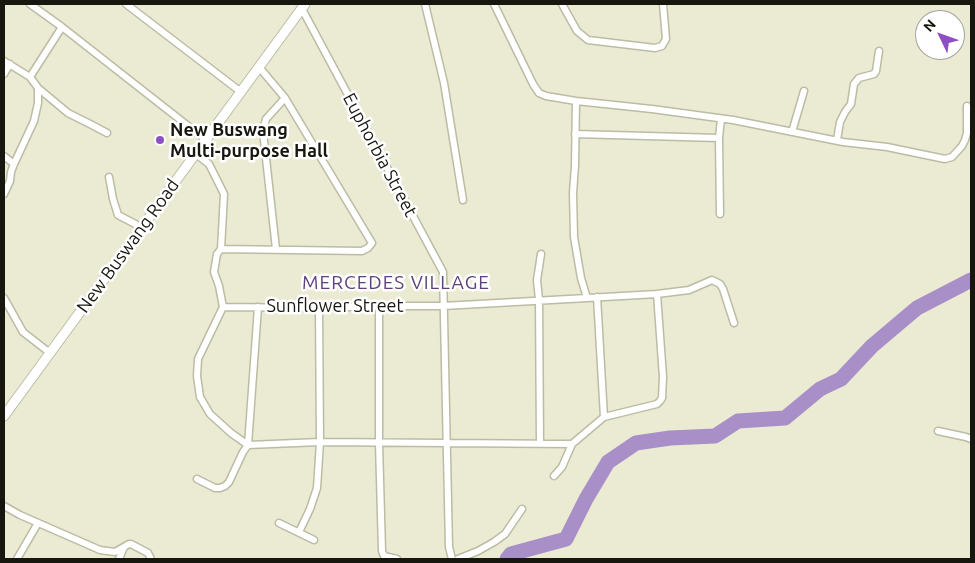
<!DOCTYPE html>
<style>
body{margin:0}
#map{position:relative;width:975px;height:563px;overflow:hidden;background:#ebead3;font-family:Ubuntu,sans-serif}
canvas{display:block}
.frame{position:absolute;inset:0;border:5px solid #18170f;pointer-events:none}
.north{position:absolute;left:915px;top:10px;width:50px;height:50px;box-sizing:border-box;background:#fff;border:1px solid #a3a29f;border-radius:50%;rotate:312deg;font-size:14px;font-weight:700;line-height:20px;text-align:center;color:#18170f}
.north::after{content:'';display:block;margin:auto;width:18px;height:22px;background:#8e4fc5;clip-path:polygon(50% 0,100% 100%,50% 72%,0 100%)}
</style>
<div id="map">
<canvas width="975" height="563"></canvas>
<div class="frame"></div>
<div class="north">N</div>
</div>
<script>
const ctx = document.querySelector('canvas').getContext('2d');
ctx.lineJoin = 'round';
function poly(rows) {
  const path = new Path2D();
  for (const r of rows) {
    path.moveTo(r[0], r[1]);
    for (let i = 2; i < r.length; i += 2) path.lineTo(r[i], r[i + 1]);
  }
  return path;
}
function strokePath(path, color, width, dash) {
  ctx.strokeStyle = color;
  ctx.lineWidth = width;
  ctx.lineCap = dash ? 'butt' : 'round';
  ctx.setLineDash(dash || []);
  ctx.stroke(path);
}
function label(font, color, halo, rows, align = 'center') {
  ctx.font = font + ' Ubuntu,sans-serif';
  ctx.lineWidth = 5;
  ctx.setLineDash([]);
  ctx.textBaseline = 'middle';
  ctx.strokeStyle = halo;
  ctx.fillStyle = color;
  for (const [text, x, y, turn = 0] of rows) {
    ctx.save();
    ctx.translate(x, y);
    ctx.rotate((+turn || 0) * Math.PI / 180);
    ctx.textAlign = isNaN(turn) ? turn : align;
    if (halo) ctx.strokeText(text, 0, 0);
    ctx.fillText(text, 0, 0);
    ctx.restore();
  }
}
const river = poly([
 [507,559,511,554,566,539,586,499,608,462,636,443,670,438,715,436,738,421,785,418,820,389,841,379,872,346,917,308,971,280]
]);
const minor = poly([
 [30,4,62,27,206,140],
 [126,4,241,92],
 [425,4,444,83,463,200],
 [494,4,533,84,539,93,546,96,576,101,652,109,733,120,843,142,887,147,945,159,952,157,962,146,965,140,967,133,967,106],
 [562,4,577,31,588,40,655,48,662,46,666,39,663,4],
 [302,9,443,272,449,547,452,559],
 [4,61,30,77],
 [259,67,285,98],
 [4,74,10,64],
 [38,88,68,113,90,124,107,133],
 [576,101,575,166,573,193,574,237,581,278,587,298],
 [792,132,804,91],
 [575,134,719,138],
 [837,140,840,122,845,112,851,104,854,84,859,78,874,74,876,71,879,51],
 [196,154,209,164,224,194,221,249,217,254,214,272,219,286,223,307,198,359,197,376,200,397,210,414,231,433,248,445,320,442,572,444],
 [4,156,14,164],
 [109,177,113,199,118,215,141,227],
 [4,194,10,181,11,172,14,164,34,121,38,103,38,88,30,77,62,27],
 [720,214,719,138,721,119],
 [221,249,362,251,368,248,372,243,285,98,266,119,263,131,276,249],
 [597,297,604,417],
 [4,298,23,332,50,353],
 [379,306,379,443,382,551,384,556,397,559],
 [223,307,319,308,379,306,443,306,587,298,657,294,689,290,712,280,720,284,723,289,734,323],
 [938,431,966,437,971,439],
 [540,443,539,300,537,280,541,254],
 [554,476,562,467,572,444,604,417,657,404,660,401,662,398,663,377,657,294],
 [197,479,215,488,220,488,225,486,229,482,243,452,248,445,258,307],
 [4,506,20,515,100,550,115,552,129,544,131,544,148,553,151,559],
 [279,523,314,540],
 [299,532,310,509,317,488,320,442,319,308],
 [17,559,38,523],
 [119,559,124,547],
 [458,559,478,551,494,542,505,534,522,509]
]);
const tertiary = poly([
 [4,416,305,4]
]);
const markers = [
 [160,140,5,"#8e4fc5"]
];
const poiNames = [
 ["New Buswang",170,130],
 ["Multi-purpose Hall",170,151]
];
const streetNames = [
 ["Euphorbia Street",380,155,62],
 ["New Buswang Road",128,246,-54],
 ["Sunflower Street",335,306]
];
const neighbourhoodNames = [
 ["MERCEDES VILLAGE",396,283]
];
strokePath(river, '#a98fc7', 15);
strokePath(minor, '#bcbca5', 9);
strokePath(tertiary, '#bcbca5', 11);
strokePath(minor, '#fff', 6);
strokePath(tertiary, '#fff', 9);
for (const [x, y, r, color] of markers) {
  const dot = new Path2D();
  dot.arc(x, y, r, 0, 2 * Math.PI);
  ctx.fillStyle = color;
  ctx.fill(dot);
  strokePath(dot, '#fff', 2);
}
label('bold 18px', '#18170f', '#fff', poiNames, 'left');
label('18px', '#18170f', '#fff', streetNames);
ctx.letterSpacing = '1px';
label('19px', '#5f427d', '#fff', neighbourhoodNames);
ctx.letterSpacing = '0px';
</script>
